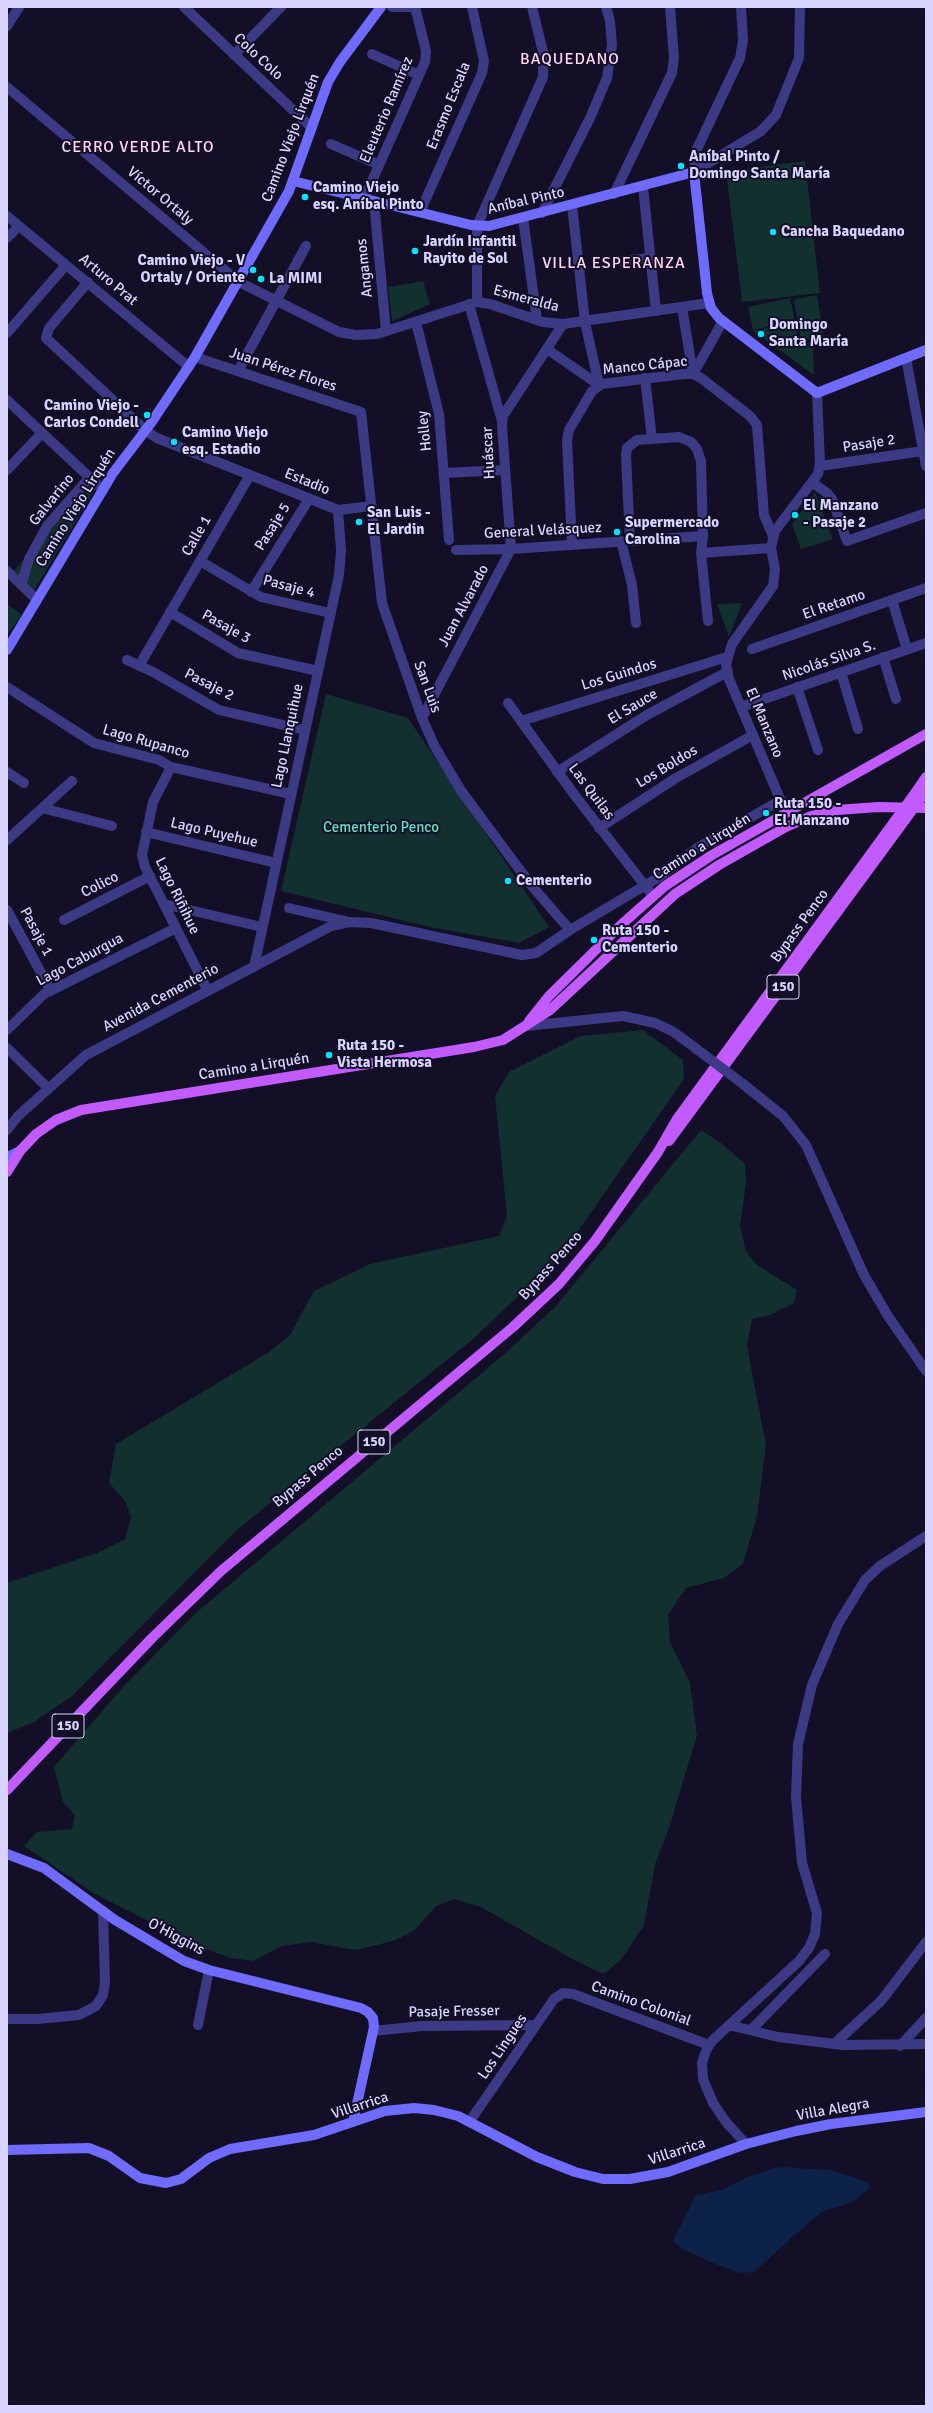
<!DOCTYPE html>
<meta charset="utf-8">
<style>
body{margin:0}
#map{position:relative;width:933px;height:2413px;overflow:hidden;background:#130f26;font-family:Signika,sans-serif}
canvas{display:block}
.frame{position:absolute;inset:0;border:8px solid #d9d4ff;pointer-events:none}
</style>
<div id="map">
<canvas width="933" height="2413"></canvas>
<div class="frame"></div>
</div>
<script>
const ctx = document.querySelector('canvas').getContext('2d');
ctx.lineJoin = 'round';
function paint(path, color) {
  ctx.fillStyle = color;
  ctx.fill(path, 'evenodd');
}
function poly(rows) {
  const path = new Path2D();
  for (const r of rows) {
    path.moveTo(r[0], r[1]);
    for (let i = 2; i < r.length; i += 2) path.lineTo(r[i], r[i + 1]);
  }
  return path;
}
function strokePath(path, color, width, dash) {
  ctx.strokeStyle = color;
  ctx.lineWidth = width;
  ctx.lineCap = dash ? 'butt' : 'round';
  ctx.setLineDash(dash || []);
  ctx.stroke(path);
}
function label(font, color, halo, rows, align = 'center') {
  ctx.font = font + ' Signika,sans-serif';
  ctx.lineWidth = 4;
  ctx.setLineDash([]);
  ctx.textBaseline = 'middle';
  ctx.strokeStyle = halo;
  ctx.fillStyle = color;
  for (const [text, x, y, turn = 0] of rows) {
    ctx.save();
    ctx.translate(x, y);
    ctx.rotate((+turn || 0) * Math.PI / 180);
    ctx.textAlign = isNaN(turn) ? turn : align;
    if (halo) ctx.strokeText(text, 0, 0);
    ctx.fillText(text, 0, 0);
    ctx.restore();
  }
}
const green = poly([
 [805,161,820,293,742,302,726,171],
 [423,281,430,304,392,321,388,287],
 [817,295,824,338,801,341,794,299],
 [790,298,795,321,753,330,748,307],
 [795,323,799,343,813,342,814,375,753,331],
 [89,483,96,488,33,592,14,571],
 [815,492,833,539,801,549,792,524],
 [742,603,729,637,717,604],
 [7,604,22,615,7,635],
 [326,694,408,718,549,927,519,943,430,927,281,891],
 [643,1030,683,1060,684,1079,560,1257,474,1338,237,1530,72,1696,34,1722,7,1733,7,1583,97,1553,125,1539,131,1517,125,1501,109,1483,116,1444,269,1352,290,1335,314,1291,370,1264,499,1236,507,1216,495,1096,509,1072,581,1036],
 [701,1130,721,1143,745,1164,746,1183,740,1226,746,1251,757,1265,797,1290,794,1303,770,1315,752,1319,747,1346,766,1445,757,1516,743,1564,724,1578,686,1588,668,1615,670,1642,690,1683,697,1735,669,1828,655,1864,644,1925,620,1961,603,1974,567,1956,481,1907,454,1899,436,1906,415,1930,393,1941,356,1950,311,1942,282,1946,253,1961,230,1958,194,1944,95,1894,24,1846,37,1832,72,1829,75,1815,63,1802,54,1767,123,1687,197,1612,501,1357,556,1306]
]);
const water = poly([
 [779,2167,832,2170,868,2182,869,2189,850,2203,822,2212,809,2222,754,2272,740,2273,713,2263,682,2249,673,2241,696,2195,722,2190,750,2176]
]);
const street = poly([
 [184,7,312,128],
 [392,7,415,7],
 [741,7,743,40,740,58,695,153,694,172,761,131,776,115,799,58,800,7],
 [7,26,19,7],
 [372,54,419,75],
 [234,55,281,7],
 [7,87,239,282,339,332,356,335,377,334,477,302,490,304,543,322,563,324,709,303],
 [331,144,379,165],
 [643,187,656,311],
 [614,194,672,73,674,58,670,7],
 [364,199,425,62,426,51,415,7],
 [374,201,386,331],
 [572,205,585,322,599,385],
 [420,212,482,73,484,61,472,7],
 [542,213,590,118,607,78,612,45,610,21,606,7],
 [7,216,189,367],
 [523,218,537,320],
 [7,238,19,226],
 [621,261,650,258],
 [88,282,49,328,46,338,146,431,157,438,338,510,372,506],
 [477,302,477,226,543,77,543,52,532,7],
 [469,304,502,421],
 [682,307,693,374],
 [416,322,439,414,449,540],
 [7,333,66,265],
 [547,349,599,385],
 [195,357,361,412,382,603,422,718,435,747,462,792,531,885,570,930],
 [906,358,926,466],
 [238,371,306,246],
 [693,374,723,321],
 [645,378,652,439],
 [7,400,103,490],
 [820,466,923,451],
 [7,470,42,433],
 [444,473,505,470],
 [813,483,827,493,832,499,847,541,926,513],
 [621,541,632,585,636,623],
 [630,541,626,456,627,448,637,440,679,437,691,442,697,449,701,461,703,536,701,553,708,621],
 [572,545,567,440,569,430,592,391,602,384,684,374,693,374,701,378,750,416,757,425,764,515,773,536],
 [511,549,502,426,503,416,563,324],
 [456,550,511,549,703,536],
 [701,553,771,548],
 [200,561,261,597,330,613],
 [7,571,37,600],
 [21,585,29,559,47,526,89,478],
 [251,592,309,499],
 [892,600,907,649],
 [170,612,238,653,318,671],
 [752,649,926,588],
 [883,657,896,699],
 [127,660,153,672,219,710,305,730],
 [139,666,250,475],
 [841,672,858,729],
 [7,687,94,743,159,760,171,767,291,794],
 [797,687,818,750],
 [508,703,576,797,653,896],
 [741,707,926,643],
 [422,718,511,549],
 [521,721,727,657],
 [171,767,153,802,142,855,145,867,208,991],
 [7,772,24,783],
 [557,772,647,715,727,672],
 [42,808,112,826],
 [786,813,729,679,726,664,732,644,773,586,775,569,771,548,775,531,818,474,820,463,817,393],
 [599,828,676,778,753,735],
 [146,832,276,863],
 [7,840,72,781],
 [164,904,262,927],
 [289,908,345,921],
 [7,910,51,991],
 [64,920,150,876],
 [254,967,339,575,341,550,338,510],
 [526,1026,623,1016,655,1023,672,1031,690,1044],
 [7,1030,44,994,176,928],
 [7,1048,48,1088],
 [743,1084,783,1116,806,1145,864,1275,888,1316,926,1371],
 [7,1130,18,1116,86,1055,331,926,349,922,371,923,522,955,536,953,570,930,659,877,697,848,781,800],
 [7,2019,37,2019,79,2015,96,2006,103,1995,105,1983,103,1911],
 [198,2025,209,1970],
 [729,2025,778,2037,843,2045,926,2044],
 [751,2030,825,1954],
 [373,2031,422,2026,536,2025],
 [834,2044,881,2001,926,1942],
 [900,2046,926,2018],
 [470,2121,554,1999,563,1993,573,1994,709,2045],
 [746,2144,726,2122,713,2103,703,2079,702,2063,706,2051,712,2041,799,1961,809,1948,815,1934,817,1913,802,1863,796,1797,798,1744,812,1685,838,1624,865,1580,880,1566,926,1536]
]);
const secondary = poly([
 [293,181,471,225,489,226,694,172,707,293,711,308,719,318,817,393,926,350],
 [7,650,113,473,151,423,195,357,289,191,328,82,340,62,381,7],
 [7,1157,20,1151],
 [7,1854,44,1868,115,1920,184,1961,209,1970,361,2008,368,2012,373,2018,374,2027,353,2122],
 [7,2150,89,2148,109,2156,140,2178,166,2183,181,2179,209,2158,230,2149,314,2135,385,2111,414,2108,434,2110,458,2116,537,2157,575,2172,603,2179,630,2179,668,2172,746,2144,796,2131,831,2124,926,2112]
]);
const primary = poly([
 [913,796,926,777],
 [921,798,926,791],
 [529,1021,549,996,622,924,665,886,712,855,926,734],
 [669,1141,905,820],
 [7,1172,20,1151,36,1134,56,1120,81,1110,474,1047,503,1040,550,1010,675,894,719,865,786,827,811,816,837,810,878,807,926,808],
 [7,1790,152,1638,221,1571,513,1327,559,1284,595,1241,658,1152,677,1119,894,822]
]);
const streetBridge = poly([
 [690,1044,743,1084]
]);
const primaryBridge = poly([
 [905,820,921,798],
 [894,822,913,796]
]);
const markers = [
 [681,166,4,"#00e5ff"],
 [305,197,4,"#00e5ff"],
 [773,232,4,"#00e5ff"],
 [415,251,4,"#00e5ff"],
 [253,270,4,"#00e5ff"],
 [261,279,4,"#00e5ff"],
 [761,334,4,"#00e5ff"],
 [147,415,4,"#00e5ff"],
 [174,442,4,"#00e5ff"],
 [795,515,4,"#00e5ff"],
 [359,522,4,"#00e5ff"],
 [617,532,4,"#00e5ff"],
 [766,813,4,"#00e5ff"],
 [508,881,4,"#00e5ff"],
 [594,940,4,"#00e5ff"],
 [329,1055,4,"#00e5ff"]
];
const shields = [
 [783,987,32],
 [374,1442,32],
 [68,1726,32]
];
const shieldNames = [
 ["150",783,987],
 ["150",374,1442],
 ["150",68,1726]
];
const streetNames = [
 ["Colo Colo",258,57,43],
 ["Erasmo Escala",449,106,-68],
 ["Eleuterio Ramírez",387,110,-67],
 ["Camino Viejo Lirquén",291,138,-69],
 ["Víctor Ortaly",160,196,40],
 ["Aníbal Pinto",526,201,-13],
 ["Angamos",365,268,-96],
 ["Arturo Prat",108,280,40],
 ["Esmeralda",526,299,15],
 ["Manco Cápac",645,366,-6],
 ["Juan Pérez Flores",283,370,18],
 ["Holley",425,431,-96],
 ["Pasaje 2",869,444,-9],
 ["Huáscar",489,453,-93],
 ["Estadio",307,482,22],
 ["Galvarino",52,500,-51],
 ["Camino Viejo Lirquén",76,508,-58],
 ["Pasaje 5",273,527,-58],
 ["General Velásquez",543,531,-3],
 ["Calle 1",197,536,-60],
 ["Pasaje 4",289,587,15],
 ["El Retamo",834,605,-19],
 ["Juan Alvarado",464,606,-62],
 ["Pasaje 3",226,627,29],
 ["Nicolás Silva S.",829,661,-19],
 ["Los Guindos",619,675,-17],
 ["Pasaje 2",209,685,27],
 ["San Luis",427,687,70],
 ["El Sauce",633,707,-31],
 ["El Manzano",764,723,67],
 ["Lago Llanquihue",288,736,-78],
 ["Lago Rupanco",146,742,16],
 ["Los Boldos",667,767,-31],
 ["Las Quilas",591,792,53],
 ["Lago Puyehue",214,833,13],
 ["Camino a Lirquén",702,847,-32],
 ["Colico",100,885,-27],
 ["Lago Riñihue",177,896,64],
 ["Bypass Penco",800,926,-54],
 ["Pasaje 1",36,932,62],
 ["Lago Caburgua",80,960,-28],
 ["Avenida Cementerio",161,998,-28],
 ["Camino a Lirquén",254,1067,-9],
 ["Bypass Penco",551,1266,-48],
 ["Bypass Penco",308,1477,-40],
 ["O'Higgins",176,1937,28],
 ["Camino Colonial",641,2004,20],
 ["Pasaje Fresser",454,2012,-1],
 ["Los Lingues",503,2047,-56],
 ["Villarrica",360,2106,-18],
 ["Villa Alegra",833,2110,-10],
 ["Villarrica",677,2152,-18]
];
const poiNames = [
 ["Aníbal Pinto /",689,157],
 ["Domingo Santa María",689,174],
 ["Camino Viejo",313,188],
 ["esq. Aníbal Pinto",313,205],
 ["Cancha Baquedano",781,232],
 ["Jardín Infantil",423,242],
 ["Rayito de Sol",423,259],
 ["Camino Viejo - V",245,261,"right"],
 ["Ortaly / Oriente",245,278,"right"],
 ["La MIMI",269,279],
 ["Domingo",769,325],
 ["Santa María",769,342],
 ["Camino Viejo -",139,406,"right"],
 ["Carlos Condell",139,423,"right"],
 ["Camino Viejo",182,433],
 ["esq. Estadio",182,450],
 ["El Manzano",803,506],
 ["- Pasaje 2",803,523],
 ["San Luis -",367,513],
 ["El Jardin",367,530],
 ["Supermercado",625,523],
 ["Carolina",625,540],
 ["Ruta 150 -",774,804],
 ["El Manzano",774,821],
 ["Cementerio",516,881],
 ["Ruta 150 -",602,931],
 ["Cementerio",602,948],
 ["Ruta 150 -",337,1046],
 ["Vista Hermosa",337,1063]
];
const parkNames = [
 ["Cementerio Penco",381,828]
];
const neighbourhoodNames = [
 ["BAQUEDANO",570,60],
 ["CERRO VERDE ALTO",138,148],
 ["VILLA ESPERANZA",614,264]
];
paint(green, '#12302f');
paint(water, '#0c2248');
strokePath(street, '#3d3a85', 10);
strokePath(secondary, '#6f6bff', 10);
strokePath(primary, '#c25bff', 10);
strokePath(streetBridge, '#3d3a85', 10);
strokePath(primaryBridge, '#c25bff', 10);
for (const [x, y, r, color] of markers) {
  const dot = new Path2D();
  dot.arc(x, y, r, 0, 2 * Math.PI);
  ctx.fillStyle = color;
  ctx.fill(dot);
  strokePath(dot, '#130f26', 1.5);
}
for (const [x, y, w] of shields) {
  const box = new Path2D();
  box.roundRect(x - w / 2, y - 12, w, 24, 3);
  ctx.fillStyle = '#130f26';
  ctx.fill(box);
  strokePath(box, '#d9d4ff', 1);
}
label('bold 14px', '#d9d4ff', null, shieldNames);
label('15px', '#d9d4ff', '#130f26', streetNames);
label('bold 15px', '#d9d4ff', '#130f26', poiNames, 'left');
label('15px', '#5fe0c0', '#130f26', parkNames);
ctx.letterSpacing = '1px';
label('16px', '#ffd6f0', '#130f26', neighbourhoodNames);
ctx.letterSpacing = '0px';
</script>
